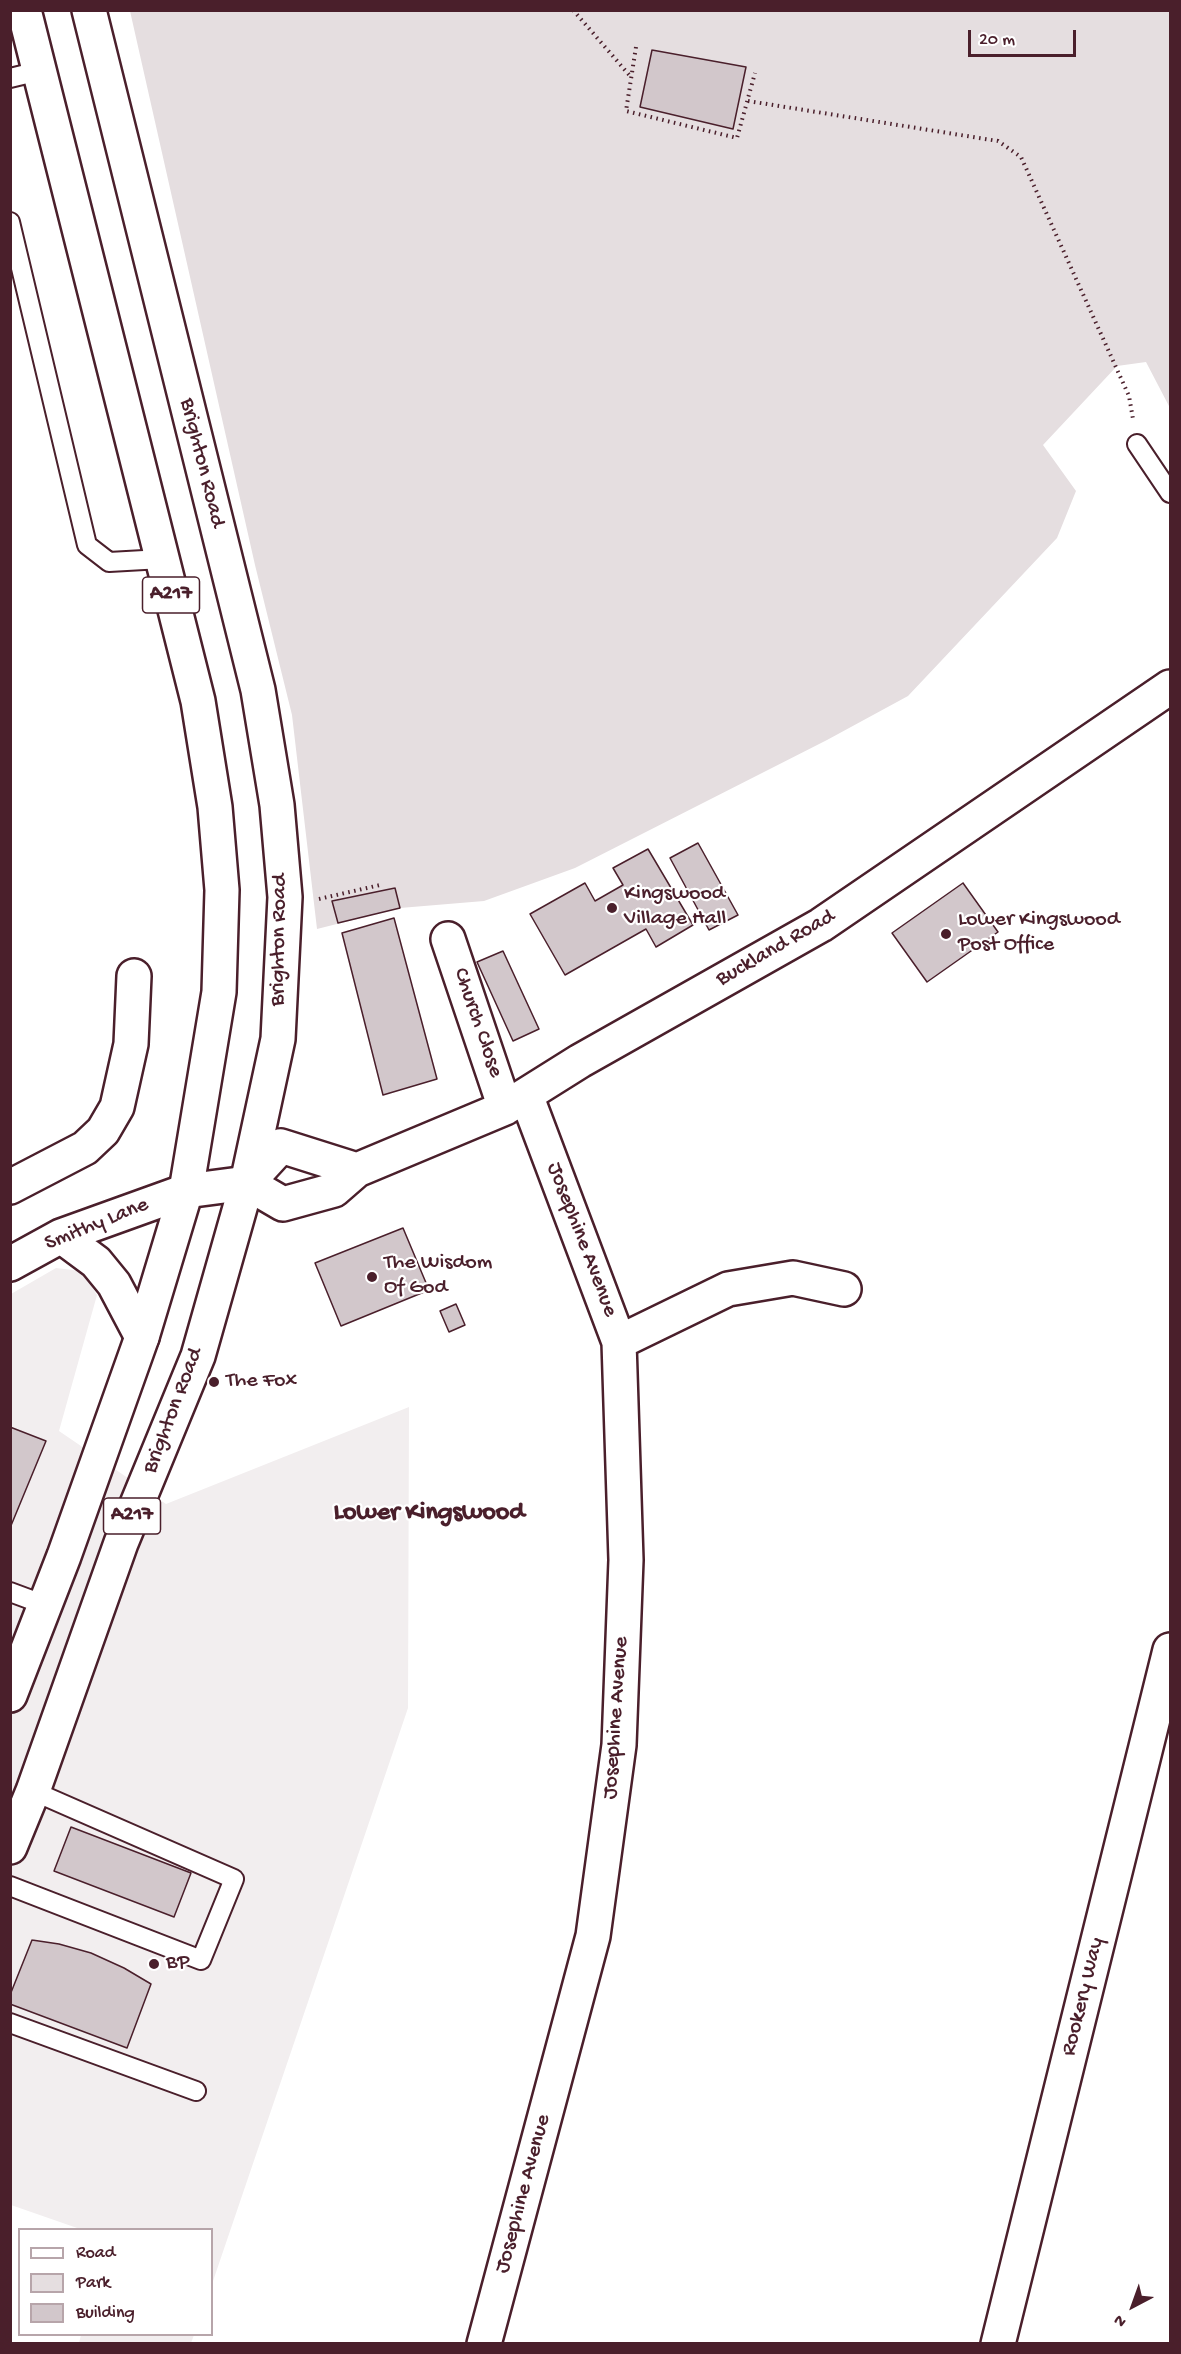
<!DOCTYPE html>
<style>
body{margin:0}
#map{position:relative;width:1181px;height:2354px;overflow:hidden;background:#fff;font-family:"Gochi Hand",sans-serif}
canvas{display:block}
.frame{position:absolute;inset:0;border:12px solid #4a1f2b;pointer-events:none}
.legend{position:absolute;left:18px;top:2228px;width:195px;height:108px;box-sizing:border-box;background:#fff;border:2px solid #b7a5aa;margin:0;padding:8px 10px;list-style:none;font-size:18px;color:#4a1f2b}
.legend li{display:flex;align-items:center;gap:12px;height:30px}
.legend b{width:30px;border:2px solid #b7a5aa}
.north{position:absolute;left:1103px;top:2276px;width:60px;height:60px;-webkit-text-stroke:4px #fff;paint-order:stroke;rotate:221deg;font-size:16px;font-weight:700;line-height:24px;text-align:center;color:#4a1f2b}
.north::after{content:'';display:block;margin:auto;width:21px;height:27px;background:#4a1f2b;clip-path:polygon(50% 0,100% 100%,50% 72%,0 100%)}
.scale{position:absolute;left:968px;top:30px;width:108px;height:27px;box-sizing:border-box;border:3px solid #4a1f2b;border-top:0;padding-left:8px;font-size:18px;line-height:21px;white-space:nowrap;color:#4a1f2b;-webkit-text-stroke:4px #fff;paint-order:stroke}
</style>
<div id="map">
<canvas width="1181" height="2354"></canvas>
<div class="frame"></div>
<ul class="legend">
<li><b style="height:8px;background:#fff"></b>Road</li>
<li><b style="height:16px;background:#e5dee0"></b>Park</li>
<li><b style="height:16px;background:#d2c7cb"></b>Building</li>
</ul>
<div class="north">N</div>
<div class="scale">20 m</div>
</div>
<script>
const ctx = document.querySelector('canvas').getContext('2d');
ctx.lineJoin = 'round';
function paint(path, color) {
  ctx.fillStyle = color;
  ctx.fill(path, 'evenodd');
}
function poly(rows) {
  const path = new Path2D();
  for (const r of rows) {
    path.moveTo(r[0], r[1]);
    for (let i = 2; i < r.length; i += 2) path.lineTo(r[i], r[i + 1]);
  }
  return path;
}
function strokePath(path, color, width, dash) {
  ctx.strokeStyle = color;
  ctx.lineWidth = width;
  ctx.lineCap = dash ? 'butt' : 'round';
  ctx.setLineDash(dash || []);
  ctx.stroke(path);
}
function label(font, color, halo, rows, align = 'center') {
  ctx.font = font + ' "Gochi Hand",sans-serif';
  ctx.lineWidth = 4.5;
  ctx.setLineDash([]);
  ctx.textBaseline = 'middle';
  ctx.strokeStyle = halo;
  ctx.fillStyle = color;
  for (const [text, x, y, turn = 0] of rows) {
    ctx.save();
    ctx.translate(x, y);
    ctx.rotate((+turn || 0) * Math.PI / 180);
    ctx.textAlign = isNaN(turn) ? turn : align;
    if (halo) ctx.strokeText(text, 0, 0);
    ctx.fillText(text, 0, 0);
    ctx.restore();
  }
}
const built = poly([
 [56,1268,81,1271,97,1295,59,1431,166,1504,409,1407,408,1708,212,2284,212,2230,80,2229,11,2205,11,1294],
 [81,2335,81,2334,194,2335,191,2343,79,2343]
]);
const green = poly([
 [130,11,1170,11,1170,408,1146,362,1117,366,1043,445,1076,491,1057,538,908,696,827,740,575,868,484,901,400,908,317,929,292,715,255,565]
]);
const building = poly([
 [652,50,746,67,733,129,640,107,652,50],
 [698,843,738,915,709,930,670,858,698,843],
 [648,849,693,925,656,947,646,929,565,975,530,914,585,883,595,901,623,885,613,868,648,849],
 [963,883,998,932,927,982,892,933,963,883],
 [395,888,400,908,338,923,332,901,395,888],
 [394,918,437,1079,383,1095,342,933,394,918],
 [503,951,539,1029,513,1041,477,962,503,951],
 [403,1228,429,1290,341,1326,315,1263,403,1228],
 [456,1304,465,1325,449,1332,440,1311,456,1304],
 [10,1427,46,1441,10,1528,10,1427],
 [71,1827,191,1873,174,1917,54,1871,71,1827],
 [32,1940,59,1944,91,1953,124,1968,151,1984,127,2048,10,2004,10,1995,32,1940]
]);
const path = poly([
 [573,10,631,77],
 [636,47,626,111,737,138,755,73],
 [748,101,998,141,1021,157,1129,396,1133,419],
 [319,899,380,885]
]);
const lane = poly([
 [10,78,39,71],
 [10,222,87,545,109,562,162,559],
 [1137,444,1170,493],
 [10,1592,45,1605],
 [10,1886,201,1960,234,1879,33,1791],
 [10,2023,196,2091]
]);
const street = poly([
 [448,939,505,1108],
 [247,1183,283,1204,334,1190,357,1170,505,1108,580,1061,821,925,1170,687],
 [247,1183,281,1146,357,1170],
 [10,1187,85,1148,103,1131,117,1107,131,1044,134,976],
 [61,1236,96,1262,114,1284,142,1337],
 [10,1264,61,1236,186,1191,247,1183],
 [619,1342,728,1289,793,1278,844,1289],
 [484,2344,593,1936,619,1745,626,1560,619,1342,526,1095],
 [998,2344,1170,1650]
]);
const highway = poly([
 [10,1695,64,1556,142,1337,186,1191,219,992,222,890,215,807,198,701,24,10],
 [10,1847,33,1791,121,1543,198,1356,247,1183,278,1039,285,897,277,805,258,690,89,10]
]);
const markers = [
 [612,908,6,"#4a1f2b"],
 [946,934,6,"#4a1f2b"],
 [372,1277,6,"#4a1f2b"],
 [214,1382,6,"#4a1f2b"],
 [154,1964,6,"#4a1f2b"]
];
const shields = [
 [171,595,57],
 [132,1516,57]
];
const shieldNames = [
 ["A217",171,595],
 ["A217",132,1516]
];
const streetNames = [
 ["Brighton Road",201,463,76],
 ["Brighton Road",280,940,-89],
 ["Buckland Road",776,949,-30],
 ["Church Close",477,1023,71],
 ["Smithy Lane",97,1225,-22],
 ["Josephine Avenue",581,1240,69],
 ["Brighton Road",174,1411,-69],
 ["Josephine Avenue",617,1718,-86],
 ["Rookery Way",1084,1997,-76],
 ["Josephine Avenue",524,2194,-75]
];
const poiNames = [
 ["Kingswood",624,895],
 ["Village Hall",624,920],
 ["Lower Kingswood",958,921],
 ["Post Office",958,946],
 ["The Wisdom",384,1264],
 ["Of God",384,1289],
 ["The Fox",226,1382],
 ["BP",166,1964]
];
const quarterNames = [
 ["Lower Kingswood",429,1514]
];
paint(built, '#f2eeef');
paint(green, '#e5dee0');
paint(building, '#d2c7cb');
strokePath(building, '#4a1f2b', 1.5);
strokePath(lane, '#4a1f2b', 22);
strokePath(street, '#4a1f2b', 38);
strokePath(highway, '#4a1f2b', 38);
strokePath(path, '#4a1f2b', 4, [1.5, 4.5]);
strokePath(lane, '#fff', 18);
strokePath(street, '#fff', 33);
strokePath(highway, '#fff', 33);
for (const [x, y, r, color] of markers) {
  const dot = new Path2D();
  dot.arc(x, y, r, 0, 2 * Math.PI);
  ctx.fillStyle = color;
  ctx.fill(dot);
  strokePath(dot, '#fff', 2);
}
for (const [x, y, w] of shields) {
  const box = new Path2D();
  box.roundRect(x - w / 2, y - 18, w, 36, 4.5);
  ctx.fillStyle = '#fff';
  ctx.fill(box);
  strokePath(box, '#4a1f2b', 1.5);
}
label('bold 21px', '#4a1f2b', null, shieldNames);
label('22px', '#4a1f2b', '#fff', streetNames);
label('22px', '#4a1f2b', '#fff', poiNames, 'left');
label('bold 26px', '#4a1f2b', '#fff', quarterNames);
</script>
